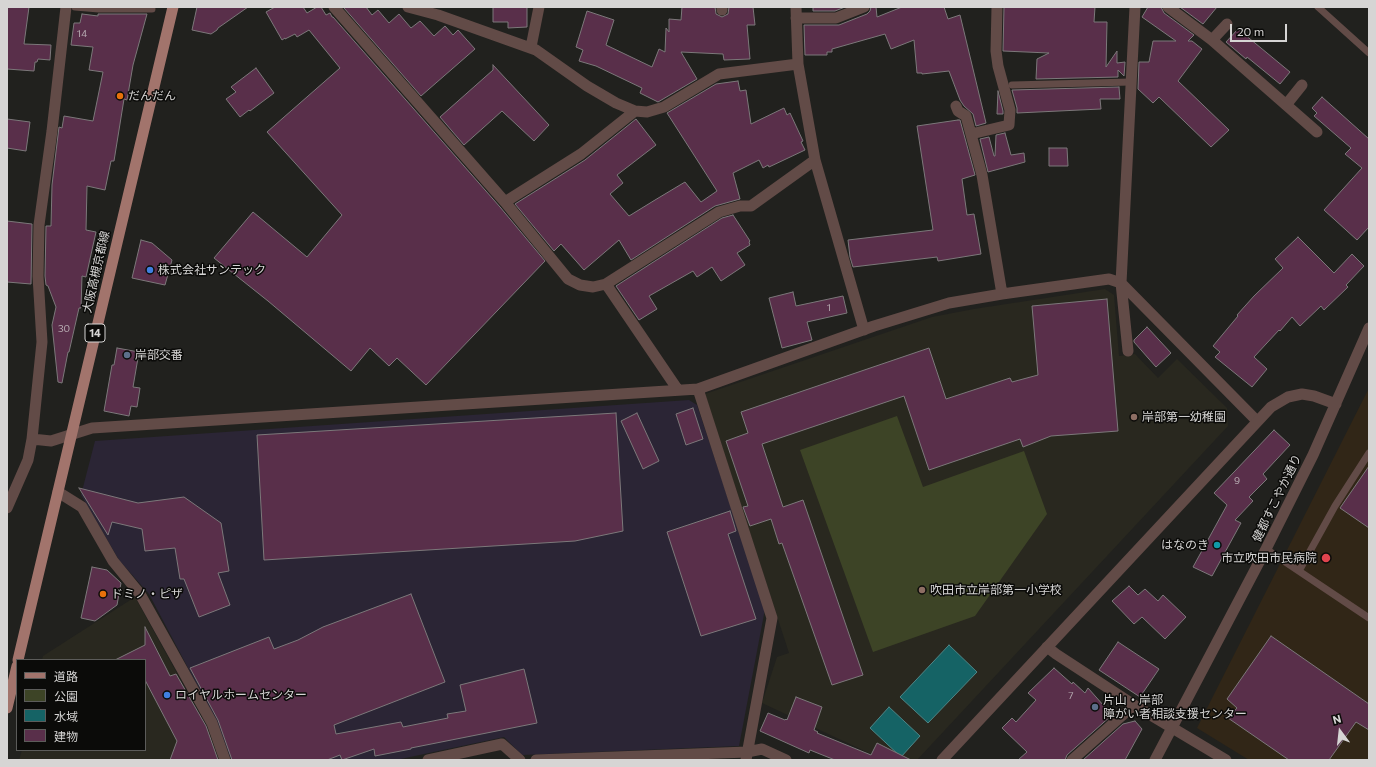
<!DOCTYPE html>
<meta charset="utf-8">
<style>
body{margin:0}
#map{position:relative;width:1376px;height:767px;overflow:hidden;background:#21211e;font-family:Commissioner,"Noto Sans JP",sans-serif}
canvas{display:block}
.frame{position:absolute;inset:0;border:8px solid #d6d5d4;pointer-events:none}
.legend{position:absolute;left:16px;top:659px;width:130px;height:92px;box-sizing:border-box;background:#0b0b09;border:1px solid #5c5c5a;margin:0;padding:5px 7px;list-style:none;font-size:12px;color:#d6d5d4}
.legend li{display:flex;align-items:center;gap:8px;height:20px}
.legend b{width:20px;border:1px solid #5c5c5a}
.north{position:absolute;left:1320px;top:711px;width:40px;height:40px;-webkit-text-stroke:3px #0b0b09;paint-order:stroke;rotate:345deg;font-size:11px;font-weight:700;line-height:16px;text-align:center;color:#d6d5d4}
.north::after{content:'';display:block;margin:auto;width:14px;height:18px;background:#d6d5d4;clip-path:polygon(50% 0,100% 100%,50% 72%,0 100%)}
.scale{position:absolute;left:1230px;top:24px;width:57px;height:18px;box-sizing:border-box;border:2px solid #d6d5d4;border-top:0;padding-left:5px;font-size:12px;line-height:14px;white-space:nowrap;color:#d6d5d4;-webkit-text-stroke:3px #0b0b09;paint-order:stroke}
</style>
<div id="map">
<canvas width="1376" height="767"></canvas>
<div class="frame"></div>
<ul class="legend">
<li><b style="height:5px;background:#a2746c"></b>道路</li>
<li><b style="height:11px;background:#3d4426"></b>公園</li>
<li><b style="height:11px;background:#156365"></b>水域</li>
<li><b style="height:11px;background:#592f4a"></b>建物</li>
</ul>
<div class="north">N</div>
<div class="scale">20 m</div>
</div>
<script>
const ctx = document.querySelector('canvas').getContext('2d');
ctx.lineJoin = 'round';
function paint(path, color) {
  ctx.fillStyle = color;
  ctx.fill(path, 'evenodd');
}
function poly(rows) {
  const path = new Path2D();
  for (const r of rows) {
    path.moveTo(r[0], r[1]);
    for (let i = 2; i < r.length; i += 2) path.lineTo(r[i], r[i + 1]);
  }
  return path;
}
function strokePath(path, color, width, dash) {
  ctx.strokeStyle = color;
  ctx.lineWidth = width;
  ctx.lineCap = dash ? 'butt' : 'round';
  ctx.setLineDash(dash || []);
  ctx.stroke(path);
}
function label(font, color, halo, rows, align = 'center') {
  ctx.font = font + ' Commissioner,"Noto Sans JP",sans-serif';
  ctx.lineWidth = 3;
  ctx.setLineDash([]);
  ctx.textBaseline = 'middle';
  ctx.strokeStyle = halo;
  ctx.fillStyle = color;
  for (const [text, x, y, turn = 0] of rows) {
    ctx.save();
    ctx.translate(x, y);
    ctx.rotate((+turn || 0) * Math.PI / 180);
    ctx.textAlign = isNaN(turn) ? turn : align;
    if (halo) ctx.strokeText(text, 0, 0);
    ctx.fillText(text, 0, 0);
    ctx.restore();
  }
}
const built = poly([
 [1105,289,1114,295,1119,356,1135,354,1158,378,1177,359,1227,408,1228,426,917,760,884,760,762,703,777,657,789,653,705,394,932,317,974,309],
 [135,597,208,730,219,760,19,760,22,750,145,750,145,660,42,660,43,656]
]);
const industrial = poly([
 [689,400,697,405,765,609,739,746,522,755,504,737,396,760,231,760,216,721,149,594,119,560,81,495,95,441]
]);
const medical = poly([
 [1369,388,1369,760,1249,760,1197,728]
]);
const green = poly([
 [897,416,923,487,1024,451,1047,514,975,616,873,652,800,450]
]);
const water = poly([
 [949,645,977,672,928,723,900,697,949,645],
 [889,707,920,736,901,757,870,728,889,707]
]);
const building = poly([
 [7,7,29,7,24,44,51,45,50,60,38,59,37,62,35,62,34,71,7,69,7,7],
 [197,7,248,7,218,28,217,30,211,34,192,30,197,7],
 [275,7,303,7,307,13,317,7,321,7,326,15,330,13,332,17,333,17,500,207,545,261,426,385,397,358,389,366,370,348,351,371,268,301,214,258,253,212,307,257,342,215,267,132,340,68,309,30,297,37,295,34,285,39,285,38,282,40,266,12,275,7],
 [345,7,366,7,372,15,378,10,389,23,399,14,411,28,420,21,434,36,445,26,453,35,458,30,475,49,421,96,344,8,345,7],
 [493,7,527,7,527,27,508,28,508,22,493,22,493,7],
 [682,7,715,7,716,14,722,17,728,14,729,7,753,7,755,25,747,25,750,59,724,60,723,54,681,52,697,79,658,102,640,93,642,88,596,66,579,61,583,50,576,47,587,11,614,20,606,45,652,67,659,49,665,52,666,28,669,32,669,19,681,20,682,7],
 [813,7,845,7,835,11,813,11,813,7],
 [871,7,876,7,877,17,902,7,944,7,948,19,960,15,986,123,976,126,973,114,964,106,960,100,949,71,922,74,922,73,917,73,914,40,891,49,885,34,832,49,832,52,827,52,827,55,805,55,804,25,839,25,867,14,870,11,871,7],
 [1004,7,1095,7,1094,22,1107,22,1106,67,1117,51,1117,63,1125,62,1124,76,1118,70,1118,77,1036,79,1037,59,1049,53,1003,51,1004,7],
 [1148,7,1161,7,1164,13,1194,35,1188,41,1192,41,1202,49,1178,81,1229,130,1211,147,1159,97,1153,103,1138,89,1139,62,1149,62,1153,41,1176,41,1142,17,1148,7],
 [1180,7,1217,7,1203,24,1180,7],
 [82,14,98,16,98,14,147,14,133,65,127,100,124,99,114,161,111,161,105,190,87,186,86,230,96,232,86,277,82,276,81,308,79,308,69,352,68,352,62,383,58,382,52,325,56,307,48,286,46,285,45,276,46,226,51,226,52,185,59,127,62,128,64,116,93,121,103,72,89,70,93,47,71,45,74,23,80,23,82,14],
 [1238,29,1290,72,1280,84,1247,57,1246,59,1226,42,1238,29],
 [493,65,549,125,534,141,502,111,464,145,440,117,493,70,493,65],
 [256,68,274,93,250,111,249,110,240,117,226,99,236,92,231,87,256,68],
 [738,81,740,91,746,90,751,124,784,108,787,115,790,113,803,141,801,142,805,150,769,167,768,165,763,168,759,160,733,173,740,199,715,206,631,260,619,240,584,270,561,244,554,251,515,204,585,160,636,119,656,145,617,175,623,183,610,194,629,216,655,200,685,182,701,202,717,191,667,113,716,84,738,81],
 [1119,87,1120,99,1100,99,1101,109,1017,113,1017,108,1012,90,1119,87],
 [998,91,1003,111,1003,114,997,114,998,91],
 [1322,97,1369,139,1369,227,1357,240,1324,210,1362,168,1345,154,1351,148,1314,116,1317,113,1312,108,1322,97],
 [7,119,30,122,26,151,7,148,7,119],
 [958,120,960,120,975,175,962,179,967,215,974,214,981,254,938,261,937,257,853,267,850,257,848,240,933,230,917,126,958,120],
 [1005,133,1011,155,1024,153,1025,162,988,172,980,139,989,137,994,156,995,156,996,135,1005,133],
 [1049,148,1067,148,1068,166,1049,166,1049,148],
 [733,215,750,241,749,242,750,245,737,253,745,265,721,281,712,267,697,277,693,271,649,296,657,309,639,320,616,286,722,218,733,215],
 [7,221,32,224,31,284,7,282,7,221],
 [1298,237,1334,273,1352,254,1364,266,1346,285,1348,287,1324,310,1321,306,1300,326,1292,317,1280,331,1279,330,1254,357,1267,369,1252,387,1215,357,1220,352,1213,346,1238,316,1237,315,1254,296,1283,268,1275,259,1298,237],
 [141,240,152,243,172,260,165,285,132,278,141,240],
 [793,292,796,306,843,296,847,313,807,322,812,340,782,348,769,298,793,292],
 [1107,299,1118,431,1051,436,1023,447,1020,439,929,470,904,396,762,444,783,507,803,500,863,675,832,685,782,543,779,544,771,519,750,526,743,507,748,506,726,441,748,433,741,412,929,348,946,399,1010,378,1012,382,1038,375,1032,306,1107,299],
 [1147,327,1171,353,1156,367,1134,342,1134,340,1147,327],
 [117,348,139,352,133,387,140,388,137,407,131,406,129,416,104,411,112,365,114,365,117,348],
 [693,408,703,439,686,445,676,414,693,408],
 [616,413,623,531,575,541,264,560,257,435,616,413],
 [637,413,659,461,643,469,621,421,637,413],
 [1274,430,1290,445,1263,474,1267,479,1249,497,1253,501,1235,520,1241,523,1212,576,1193,567,1227,505,1214,493,1274,430],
 [1369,466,1369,528,1340,508,1369,466],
 [79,488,138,503,184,497,221,523,229,571,218,573,230,605,199,617,184,579,180,579,175,548,145,551,142,529,112,522,108,535,79,488],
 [730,511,736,531,728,534,756,619,701,636,667,532,730,511],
 [92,567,107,570,121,583,117,605,95,621,81,618,92,567],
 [1129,586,1138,595,1145,589,1158,601,1163,595,1186,617,1165,639,1142,617,1134,624,1112,601,1129,586],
 [411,594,445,682,334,725,336,734,401,722,403,727,448,718,447,714,466,711,460,685,524,669,537,723,411,748,411,749,375,756,374,749,342,760,340,755,327,760,232,760,218,720,190,668,269,637,274,649,298,640,323,627,411,594],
 [145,627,170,676,176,674,206,726,218,760,170,760,177,741,145,680,145,660,115,660,145,645,145,627],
 [1271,636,1369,704,1369,730,1356,722,1329,760,1289,760,1228,718,1237,708,1227,699,1271,636],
 [1118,642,1159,669,1140,697,1099,670,1118,642],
 [1054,668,1072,684,1073,682,1085,693,1088,688,1112,715,1067,755,1065,760,1018,760,1027,752,1002,728,1012,718,1016,722,1036,700,1028,693,1054,668],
 [796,697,822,707,814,730,818,732,817,733,871,755,877,743,911,760,835,760,810,750,809,753,760,731,768,713,785,720,786,719,787,720,796,697],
 [1135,721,1142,729,1125,760,1083,760,1123,724,1135,721]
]);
const service = poly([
 [75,7,99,9,152,9],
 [1318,7,1369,53],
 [1012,85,1131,82],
 [1266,549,1369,618],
 [1299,571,1335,506,1369,453]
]);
const minor = poly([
 [334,7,505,202,568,279,580,285,593,287,606,284,719,212,740,206,751,206,815,160],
 [408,7,438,15,536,50,587,86,616,103,635,111,647,112,664,107,719,74,798,64],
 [722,7,722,10],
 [796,7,798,64,815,160,864,330],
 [1168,7,1212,40,1317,132],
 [796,18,836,18,864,7],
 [1212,40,1227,24],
 [531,47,539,7],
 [1286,105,1302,85],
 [956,106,958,111,966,116,982,175,1002,294],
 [971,134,1009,125,1010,110,998,66,996,51,997,7],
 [505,202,581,154,635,111],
 [606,284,678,390],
 [1128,351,1121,283,1135,7],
 [698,389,772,618,746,760],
 [32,439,51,441,92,428,698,389,874,326,949,303,1002,294,1109,279,1121,283,1257,421],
 [58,492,82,507,113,561,140,594,212,723,225,760],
 [7,508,28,460,32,439,42,342,38,276,39,225,52,131,66,7],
 [1047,647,1056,654,1134,705,1226,760],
 [428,760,502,744,520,760],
 [536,760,747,752,762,749,786,760],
 [1072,760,1134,705]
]);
const tertiary = poly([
 [942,760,1271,407,1288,397,1302,394,1314,396,1336,404],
 [1155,760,1266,549,1313,455,1369,328]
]);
const primary = poly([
 [18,660,173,7],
 [7,708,17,666]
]);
const markers = [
 [120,96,4,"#e8710a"],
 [150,270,4,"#3f7fe0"],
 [127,355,4,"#5c6f8a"],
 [1134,417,4,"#8d6e63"],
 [1217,545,4,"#0f9aa8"],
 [1326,558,5,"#e0444e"],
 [922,590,4,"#8d6e63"],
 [103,594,4,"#e8710a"],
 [167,695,4,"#3f7fe0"],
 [1095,707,4,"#5c6f8a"]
];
const numberNames = [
 ["14",82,34],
 ["1",829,308],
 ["30",64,329],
 ["9",1237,481],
 ["7",1071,696]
];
const shields = [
 [95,333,20]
];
const shieldNames = [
 ["14",95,333]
];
const poiNames = [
 ["だんだん",128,96],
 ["株式会社サンテック",158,270],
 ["岸部交番",135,355],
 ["岸部第一幼稚園",1142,417],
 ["はなのき",1209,545,"right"],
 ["市立吹田市民病院",1317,558,"right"],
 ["吹田市立岸部第一小学校",930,590],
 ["ドミノ・ピザ",111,594],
 ["ロイヤルホームセンター",175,695],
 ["片山・岸部",1103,700],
 ["障がい者相談支援センター",1103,714]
];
const streetNames = [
 ["大阪高槻京都線",96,272,-77],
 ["健都すこやか通り",1277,498,-64]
];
paint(built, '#29281f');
paint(industrial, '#2b2535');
paint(medical, '#312617');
paint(green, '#3d4426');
paint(water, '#156365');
strokePath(water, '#4f8586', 1);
paint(building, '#592f4a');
strokePath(building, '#7c787a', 1);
strokePath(service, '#624b47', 7);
strokePath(minor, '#624b47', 11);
strokePath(tertiary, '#624b47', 11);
strokePath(primary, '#a2746c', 11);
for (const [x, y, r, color] of markers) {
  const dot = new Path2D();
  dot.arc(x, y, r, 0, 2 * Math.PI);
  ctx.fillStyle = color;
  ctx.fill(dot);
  strokePath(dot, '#0b0b09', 1.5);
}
label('10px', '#b7acb2', null, numberNames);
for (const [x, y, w] of shields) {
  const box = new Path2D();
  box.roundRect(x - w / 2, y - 9, w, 18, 3);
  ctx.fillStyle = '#0b0b09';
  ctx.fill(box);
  strokePath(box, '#d6d5d4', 1);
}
label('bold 11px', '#d6d5d4', null, shieldNames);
label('12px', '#d6d5d4', '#0b0b09', poiNames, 'left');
label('12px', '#d6d5d4', '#0b0b09', streetNames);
</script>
